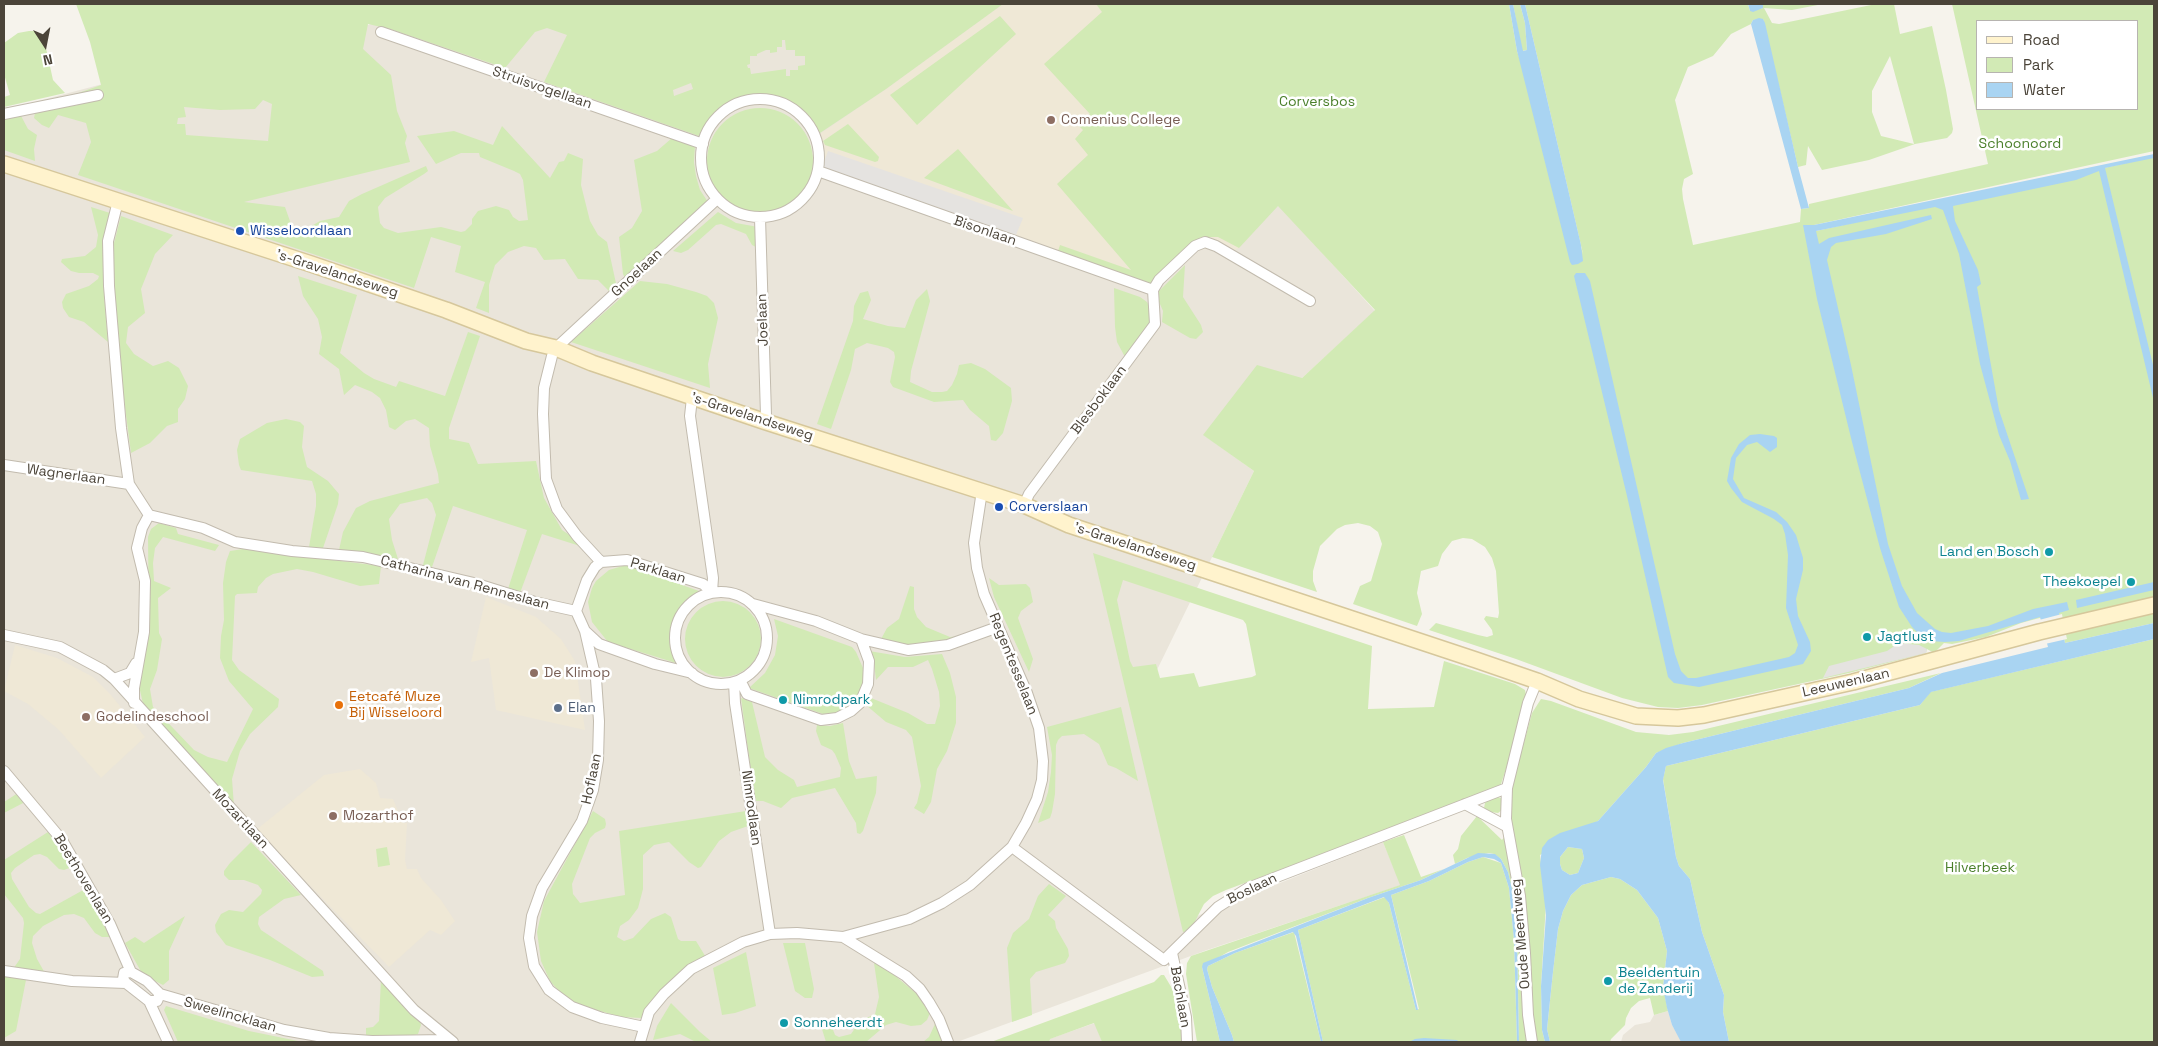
<!DOCTYPE html>
<meta charset="utf-8">
<style>
body{margin:0}
#map{position:relative;width:2158px;height:1046px;overflow:hidden;background:#f6f3ec;font-family:"Space Grotesk",sans-serif}
canvas{display:block}
.frame{position:absolute;inset:0;border:5px solid #4b4439;pointer-events:none}
.legend{position:absolute;left:1976px;top:20px;width:162px;height:90px;box-sizing:border-box;background:#fff;border:1px solid #b7b4b0;margin:0;padding:6px 9px;list-style:none;font-size:15px;color:#4b4439}
.legend li{display:flex;align-items:center;gap:10px;height:25px}
.legend b{width:25px;border:1px solid #b7b4b0}
.north{position:absolute;left:20px;top:20px;width:50px;height:50px;-webkit-text-stroke:4px #fff;paint-order:stroke;rotate:169deg;font-size:14px;font-weight:700;line-height:20px;text-align:center;color:#4b4439}
.north::after{content:'';display:block;margin:auto;width:18px;height:22px;background:#4b4439;clip-path:polygon(50% 0,100% 100%,50% 72%,0 100%)}
</style>
<div id="map">
<canvas width="2158" height="1046"></canvas>
<div class="frame"></div>
<ul class="legend">
<li><b style="height:6px;background:#fff3cd"></b>Road</li>
<li><b style="height:14px;background:#d2eab5"></b>Park</li>
<li><b style="height:14px;background:#a9d4f2"></b>Water</li>
</ul>
<div class="north">N</div>
</div>
<script>
const ctx = document.querySelector('canvas').getContext('2d');
ctx.lineJoin = 'round';
function paint(path, color) {
  ctx.fillStyle = color;
  ctx.fill(path, 'evenodd');
}
function poly(rows) {
  const path = new Path2D();
  for (const r of rows) {
    if (r.length === 3) {
      path.moveTo(r[0] + r[2], r[1]);
      path.arc(r[0], r[1], r[2], 0, 2 * Math.PI);
      continue;
    }
    path.moveTo(r[0], r[1]);
    for (let i = 2; i < r.length; i += 2) path.lineTo(r[i], r[i + 1]);
  }
  return path;
}
function strokePath(path, color, width, dash) {
  ctx.strokeStyle = color;
  ctx.lineWidth = width;
  ctx.lineCap = dash ? 'butt' : 'round';
  ctx.setLineDash(dash || []);
  ctx.stroke(path);
}
function label(font, color, halo, rows, align = 'center') {
  ctx.font = font + ' "Space Grotesk",sans-serif';
  ctx.lineWidth = 5;
  ctx.setLineDash([]);
  ctx.textBaseline = 'middle';
  ctx.strokeStyle = halo;
  ctx.fillStyle = color;
  for (const [text, x, y, turn = 0] of rows) {
    ctx.save();
    ctx.translate(x, y);
    ctx.rotate((+turn || 0) * Math.PI / 180);
    ctx.textAlign = isNaN(turn) ? turn : align;
    if (halo) ctx.strokeText(text, 0, 0);
    ctx.fillText(text, 0, 0);
    ctx.restore();
  }
}
const residential = poly([
 [463,4,1096,4,1375,311,1302,378,1204,435,1254,471,1136,713,1187,920,1383,842,1401,885,1207,950,957,1042,4,1042,4,110,114,81],
 [1668,1011,1672,1025,1682,1042,1621,1042,1623,1035,1635,1025,1650,1022,1654,1015],
 [1095,1023,1102,1042,1049,1042,1049,1039]
]);
const education = poly([
 [1003,4,1096,4,1278,205,1239,248,1229,253,1205,242,1153,290,818,171,819,157,815,137,886,89],
 [486,597,536,617,561,639,575,661,585,730,496,710,489,658,471,662],
 [15,645,57,658,93,677,111,695,145,737,101,778,59,730,28,704,4,691],
 [360,769,376,783,380,798,393,799,403,823,407,823,405,860,407,869,417,869,421,878,441,900,455,921,441,935,430,930,389,967,256,830,324,775]
]);
const green = poly([
 [76,4,1003,4,886,89,820,133,813,121,803,110,787,100,773,96,753,95,730,102,711,117,699,136,544,82,567,35,547,28,535,32,505,68,390,29,368,24,363,49,391,75,397,111,407,136,405,143,410,162,244,202,285,207,291,224,294,228,308,228,320,221,339,217,349,201,362,194,426,166,428,171,424,174,385,198,378,207,380,223,384,228,398,233,441,227,461,232,465,231,472,224,472,219,478,211,496,206,509,210,513,217,519,221,528,220,523,180,520,174,514,171,480,157,479,153,461,153,436,164,417,136,454,131,493,145,502,126,550,178,559,162,564,161,568,153,583,159,581,185,590,221,598,235,607,242,617,288,611,293,598,280,578,279,565,259,544,260,536,248,524,246,508,252,495,265,489,285,489,313,476,308,485,282,455,272,461,246,431,237,414,288,78,175,91,142,86,123,58,115,49,128,42,125,34,118,36,108,101,85,90,42],
 [782,40,785,40,786,50,795,50,795,56,805,56,805,65,798,66,798,70,790,70,790,76,786,76,786,69,751,74,750,68,748,68,747,65,750,64,750,56,757,56,757,54,766,50,770,50,770,53,777,52,777,47,782,47],
 [691,83,693,89,674,96,673,90],
 [263,100,272,104,268,141,186,135,185,124,177,124,178,118,186,117,184,107,220,110,255,109],
 [1096,4,1509,4,1517,51,1583,254,1525,4,1748,4,1750,11,1763,8,1763,4,1823,4,1792,10,1764,8,1772,23,1779,24,1876,4,1894,4,1900,34,1932,26,1946,90,1953,129,1952,133,1947,138,1915,144,1869,160,1822,170,1808,146,1806,165,1798,167,1763,19,1753,20,1751,24,1731,34,1713,56,1688,67,1675,100,1693,174,1684,179,1682,189,1683,199,1693,245,1800,222,1801,209,1809,208,1809,204,1988,164,1952,4,2154,4,2154,151,1814,225,1816,231,2154,157,2154,623,2065,643,2058,613,2021,623,1986,637,1952,644,1944,643,1934,653,1927,649,1926,653,1849,673,1702,705,1678,708,1658,707,1622,698,1516,659,1429,630,1436,623,1478,635,1487,637,1493,635,1492,630,1484,619,1486,616,1498,618,1499,613,1496,571,1492,558,1485,547,1472,539,1463,538,1452,541,1442,554,1438,566,1421,571,1417,593,1422,614,1417,626,1353,604,1360,586,1371,581,1382,544,1378,532,1370,526,1358,523,1345,525,1337,529,1320,546,1313,571,1313,581,1317,592,1212,557,1254,471,1203,435,1257,365,1302,378,1375,310,1278,206,1239,248,1218,237,1201,237,1150,285,1056,257,1060,245,1131,270,1057,184,1088,155,1075,139,1083,130,1078,125,1090,114,1044,64,1102,12],
 [1977,21,2137,21,2137,109,1977,109],
 [1890,56,1914,144,1881,136,1872,112,1872,91],
 [1513,4,1520,4,1525,23,1527,50,1522,51],
 [1000,16,1016,34,917,125,890,95],
 [29,31,35,31,44,39,53,80,65,93,4,107,4,97,10,95,4,74,4,43,18,33],
 [760,161,53],
 [20,114,28,129,37,135,34,149,35,161,4,150,4,117],
 [848,124,879,157,878,161,875,162,825,145,823,141],
 [672,138,695,146,694,162,696,176,700,190,710,205,626,280,623,274,619,237,632,228,642,211,634,160,657,151],
 [958,149,1013,211,924,178],
 [91,207,110,213,105,243,104,293,108,342,84,322,69,317,63,308,62,302,66,294,89,286,98,279,99,276,93,273,79,273,71,271,61,262,62,259,85,256,96,247,98,235],
 [718,212,736,223,758,227,760,249,752,245,746,234,721,224,716,225,688,250,681,253,673,251],
 [121,216,173,235,155,254,141,289,145,313,128,327,126,343,134,354,153,366,168,361,179,368,188,386,185,399,178,409,178,422,167,426,150,443,131,453,119,361,114,291,114,243],
 [1185,265,1183,297,1201,325,1203,332,1196,339,1190,338,1162,322,1163,311,1157,297,1157,293],
 [298,276,357,295,340,353,364,373,374,379,396,387,399,381,445,396,468,332,480,336,449,428,449,439,469,443,478,464,536,461,544,498,562,530,577,540,580,546,542,534,520,593,508,589,527,530,453,506,432,567,423,565,436,515,432,503,427,498,400,504,389,519,392,540,398,559,339,550,343,532,356,508,370,501,439,483,438,474,430,446,429,428,415,419,406,421,395,430,389,427,386,410,380,398,372,392,355,385,344,395,339,369,319,354,322,337,318,319,303,296],
 [640,281,667,284,696,292,707,296,714,303,718,318,708,364,710,388,571,342],
 [1114,288,1140,297,1147,302,1151,310,1149,324,1125,357,1117,342,1115,327],
 [927,289,930,301,911,371,910,382,932,392,942,392,947,391,952,385,957,374,959,365,971,363,985,369,1011,388,1012,401,1003,433,996,441,991,440,989,426,970,410,963,400,934,402,893,387,890,382,895,357,894,352,888,348,867,343,855,349,851,370,831,429,817,424,853,321,854,306,860,293,868,291,871,300,863,319,888,326,905,328,916,300],
 [286,419,300,422,304,426,302,447,307,467,328,481,339,494,338,504,323,548,309,547,316,506,316,494,312,481,241,470,239,465,237,450,240,439,267,423],
 [159,523,176,528,178,534,219,545,215,551,163,537,155,548,153,563,154,581,171,588,158,598,159,633,162,639,157,670,150,689,153,707,194,750,208,757,227,762,253,709,229,681,220,658,221,636,224,620,223,583,226,562,230,551,243,549,381,566,379,584,360,586,313,572,297,569,273,574,266,578,258,587,257,593,237,594,235,596,232,660,239,670,279,699,278,707,250,734,240,751,232,779,234,806,144,708,139,686,142,663,149,636,148,537,151,529],
 [1093,553,1372,646,1368,709,1434,707,1444,661,1515,684,1525,690,1526,695,1508,763,1501,784,1495,789,1431,814,1226,890,1213,896,1204,904,1190,931,1183,932],
 [1123,580,1243,620,1246,624,1256,675,1252,677,1199,687,1194,673,1160,678,1156,664,1133,667,1130,661,1117,600],
 [626,565,699,591,684,603,673,623,671,643,676,663,608,642,592,622,588,602,592,588,596,581,609,570],
 [989,578,999,585,1026,584,1030,588,1033,602,1021,611,1018,618,1033,659,1029,672,994,597],
 [910,586,914,587,914,609,917,617,926,627,950,637,962,636,941,643,910,646,880,641,887,628,899,619],
 [723,639,38],
 [774,619,852,647,856,652,863,668,864,679,858,696,851,704,836,713,823,714,749,688,765,673,775,655,778,636],
 [2154,639,2154,1042,1729,1042,1723,1012,1724,995,1702,932,1690,879,1679,866,1676,857,1663,779,1666,766,1920,705,1930,692],
 [869,651,905,657,942,654,950,673,956,697,956,723,947,751,937,769,931,802,924,814,914,808,917,803,921,786,912,737,906,730,886,722,866,705,871,698,908,713,927,724,935,724,940,706,939,692,932,669,928,660,913,667,888,667,876,680,874,663],
 [1941,673,1909,688,1683,743,1656,753,1646,767,1598,821,1540,855,1546,903,1541,986,1542,1030,1545,1042,1519,1042,1517,941,1515,907,1508,872,1501,859,1494,854,1489,853,1467,858,1455,864,1453,855,1458,849,1461,836,1477,816,1502,840,1510,829,1511,790,1532,713,1541,699,1551,701,1636,732,1669,735,1693,732],
 [741,698,752,702,765,757,778,770,794,780,797,787,840,777,841,768,835,754,832,750,821,745,816,731,817,725,830,726,843,723,849,761,856,779,877,776,876,793,863,831,860,834,857,833,856,823,835,788,792,798,781,808,763,801,755,801],
 [1121,707,1138,781,1116,768,1108,765,1099,744,1084,734,1062,736,1058,740,1056,745,1055,794,1052,812,1050,818,1038,823,1048,792,1051,772,1052,755,1047,727],
 [18,793,25,802,4,813,4,802],
 [1493,795,1503,799,1502,810,1498,813,1491,812,1484,808,1485,803],
 [593,811,605,819,606,824,605,828,595,833,590,838,572,884,573,894,580,903,625,895,619,831,746,811,748,826,731,832,719,841,701,867,698,868,689,862,669,842,654,845,643,855,643,889,638,908,629,920,620,926,617,937,624,941,633,938,651,919,665,913,671,917,678,939,681,941,696,941,707,959,657,999,642,1018,622,1017,589,1008,574,1002,558,990,550,981,541,961,537,932,544,901],
 [48,832,72,867,64,870,59,869,47,857,40,854,34,855,15,868,11,873,12,879,29,907,36,913,40,914,85,889,113,937,102,937,95,933,84,918,74,914,64,915,43,926,33,936,32,943,37,959,46,975,13,969,20,959,24,923,23,918,4,894,4,860],
 [1404,835,1421,877,1444,869,1421,880,1368,898,1228,952,1202,967,1220,1042,1197,1042,1186,974,1187,963,1191,956,1400,885,1383,842],
 [251,842,301,895,284,899,259,917,258,924,261,930,323,971,324,976,312,977,270,960,226,945,216,932,215,925,221,914,229,910,243,912,261,894,262,890,258,885,244,880,229,880,224,875,224,871,230,863],
 [387,847,390,865,378,867,376,849],
 [1568,847,1582,849,1584,858,1578,873,1570,875,1562,870,1560,864,1560,857],
 [1483,857,1501,863,1509,888,1514,940,1517,1042,1323,1042,1298,930,1385,897,1389,903,1416,1010,1419,1009,1391,895,1429,881,1468,862],
 [1611,877,1620,879,1637,890,1658,918,1667,951,1663,987,1668,1011,1654,1015,1650,998,1639,1001,1631,1008,1626,1018,1625,1025,1611,1039,1610,1042,1550,1042,1547,1029,1553,972,1558,929,1563,911,1571,895,1582,885],
 [1049,884,1066,896,1048,915,1055,921,1056,928,1068,949,1069,956,1065,963,1036,972,1030,979,1032,1015,1012,1022,1007,948,1013,933,1029,919,1038,896],
 [185,916,169,951,169,980,163,985,143,975,125,943,135,937,144,943],
 [1294,932,1321,1042,1234,1042,1232,1035,1212,987,1207,969,1208,966,1235,953],
 [783,943,805,943,814,989,812,998,805,998,795,991],
 [746,952,756,1006,735,1013,722,1015,713,968],
 [874,963,888,970,917,994,930,1013,927,1020,921,1025,911,1026,896,1022,886,1025,866,1042,826,1042,821,1026,823,1023,832,1027,835,1035,839,1037,851,1034,860,1021,875,1014,879,997],
 [4,975,26,980,16,1031,4,1038],
 [1161,975,1164,975,1173,990,1179,1007,1184,1036,1183,1042,1102,1042,1094,1023,1050,1039,1049,1042,991,1042,1154,982],
 [381,979,420,1021,421,1025,418,1034,404,1037,366,1037,366,1028,373,1027,379,1021],
 [671,1003,700,1032,712,1042,696,1042,680,1034,653,1040,657,1026],
 [166,1006,249,1031,303,1042,178,1042,164,1010],
 [935,1024,944,1042,923,1042,929,1037]
]);
const parking = poly([
 [828,151,1023,218,1016,235,822,168],
 [1899,643,1919,645,1927,649,1926,653,1823,678,1829,666,1887,651]
]);
const water = poly([
 [1509,4,1513,4,1523,51,1527,50,1525,23,1520,4,1525,4,1581,245,1583,261,1578,264,1572,265,1570,262,1517,51],
 [1748,4,1763,4,1763,8,1753,12,1750,11],
 [1759,18,1763,19,1765,23,1798,167,1809,208,1801,209,1751,24,1753,20],
 [2154,154,2154,158,2105,168,2154,369,2154,402,2099,171,2076,180,1953,206,1955,221,1978,270,1981,284,1977,287,1999,410,2029,499,2021,500,2010,461,1999,435,1980,364,1959,254,1943,210,1935,207,1816,231,1819,244,1829,238,1931,215,1932,219,1886,234,1836,243,1831,247,1827,260,1851,365,1888,544,1902,586,1917,613,1935,629,1942,632,1951,633,1988,626,2033,609,2067,602,2069,610,2059,613,2065,643,2154,623,2154,639,1931,692,1920,705,1666,766,1663,780,1676,857,1679,866,1690,879,1702,932,1724,995,1723,1012,1729,1042,1681,1042,1672,1025,1667,1008,1663,988,1667,951,1658,918,1637,890,1620,879,1611,877,1582,885,1571,895,1563,911,1558,929,1553,972,1547,1029,1550,1042,1545,1042,1542,1030,1541,986,1546,915,1540,865,1542,848,1548,840,1560,833,1598,821,1646,767,1656,753,1666,748,1683,743,1909,688,1942,673,2048,647,2040,617,1959,641,1945,642,1930,641,1922,637,1912,627,1899,607,1880,548,1852,442,1817,299,1803,225,1814,225],
 [1568,847,1582,849,1584,858,1578,873,1570,875,1562,870,1560,864,1560,857],
 [1576,273,1585,273,1590,281,1675,654,1681,671,1688,678,1696,678,1789,657,1795,653,1798,645,1786,608,1788,555,1785,534,1782,525,1774,519,1742,502,1731,488,1727,481,1731,458,1739,444,1750,435,1760,434,1774,436,1777,438,1777,447,1770,452,1757,442,1747,445,1736,458,1733,479,1744,498,1776,512,1787,522,1796,535,1803,558,1803,570,1796,599,1798,616,1810,642,1811,651,1803,664,1699,687,1674,683,1668,677,1627,496,1574,276],
 [2154,582,2154,590,2077,608,2076,600],
 [1478,853,1495,854,1501,859,1508,872,1512,889,1517,941,1519,1042,1517,1042,1514,940,1509,888,1501,863,1494,859,1483,857,1468,862,1429,881,1391,895,1418,1010,1416,1010,1389,903,1384,897,1298,930,1323,1042,1321,1042,1296,936,1293,932,1235,953,1208,966,1207,969,1212,987,1232,1035,1234,1042,1220,1042,1202,967,1203,963,1368,898,1421,880],
 [1424,1038,1457,1040,1459,1042,1409,1042,1415,1039]
]);
const pier = poly([
 [2062,614,2063,620,2040,625,2039,620],
 [2063,621,2067,639,2045,644,2040,627]
]);
const street = poly([
 [381,32,703,144],
 [760,158,59],
 [4,114,98,95],
 [818,171,1153,290],
 [118,201,108,241,109,286,121,428,129,484,149,515,142,528,137,548,145,581,144,632,134,688,134,703],
 [760,218,766,415,763,421],
 [1153,290,1159,280,1195,246,1205,242,1216,246,1310,301],
 [556,348,717,199],
 [552,356,544,388,543,414,546,479,557,509,577,536,601,562,595,567,587,580,576,611,585,631,596,679,599,721,598,760,593,790,582,821,542,888,532,916,529,938,534,966,549,990,572,1007,602,1018,644,1027],
 [692,398,690,416,713,578,712,592],
 [4,465,129,484],
 [1024,505,1029,494,1155,324,1153,290],
 [149,515,203,528,235,542,292,551,363,557,474,583,535,602,576,611],
 [601,562,627,560,703,584,712,592],
 [721,638,46],
 [753,604,816,621,861,639,908,650,948,645,998,627],
 [585,631,599,644,655,664,692,673],
 [4,635,60,647,103,670,114,679,414,1010,453,1042],
 [114,679,130,673,136,663],
 [740,680,747,694,821,720,837,718,851,711,860,703,868,684,869,661,861,639],
 [734,682,735,703,770,934],
 [4,771,62,840,110,924,131,972],
 [1465,804,1506,826],
 [1012,847,1164,960,1218,907,1248,888,1507,788],
 [843,937,909,919,942,903,970,885,1012,847,1026,823,1037,799,1042,780,1043,761,1039,728,1027,693,984,594,977,568,974,543,982,491],
 [1172,953,1186,1017,1187,1042],
 [4,971,72,981,126,983],
 [131,972,147,981,160,994,157,1001,149,1001,126,983,123,979,124,973,131,972],
 [160,994,284,1030,329,1038,372,1041,449,1040],
 [149,1001,168,1042],
 [640,1042,649,1012,664,994,691,969,743,942,770,934,797,933,843,937,906,976,920,989,929,1002,939,1019,948,1042],
 [1532,1042,1528,1015,1525,953,1520,896,1506,819,1507,788,1528,703,1537,681]
]);
const secondary = poly([
 [4,164,311,264,446,310,526,341,556,348,592,363,763,421,1024,505,1069,525,1476,660,1537,681,1579,699,1636,716,1678,718,1704,715,1853,682,2039,632,2154,605]
]);
const markers = [
 [1051,120,5,"#8d6e63"],
 [240,231,5,"#1a4fb4"],
 [999,507,5,"#1a4fb4"],
 [2049,552,5,"#0f9aa8"],
 [2131,582,5,"#0f9aa8"],
 [1867,637,5,"#0f9aa8"],
 [534,673,5,"#8d6e63"],
 [783,700,5,"#0f9aa8"],
 [339,705,5,"#e8710a"],
 [558,708,5,"#5c6f8a"],
 [86,717,5,"#8d6e63"],
 [333,816,5,"#8d6e63"],
 [1608,981,5,"#0f9aa8"],
 [784,1023,5,"#0f9aa8"]
];
const streetNames = [
 ["Struisvogellaan",542,88,19],
 ["Bisonlaan",985,231,19],
 ["Gnoelaan",637,273,-43],
 ["'s-Gravelandseweg",337,274,18],
 ["Joelaan",763,320,-92],
 ["Blesboklaan",1099,400,-53],
 ["'s-Gravelandseweg",752,417,18],
 ["Wagnerlaan",66,475,8],
 ["'s-Gravelandseweg",1135,547,18],
 ["Parklaan",658,571,17],
 ["Catharina van Renneslaan",465,583,15],
 ["Regentesselaan",1013,664,68],
 ["Leeuwenlaan",1846,683,-13],
 ["Hoflaan",592,779,-78],
 ["Nimrodlaan",751,808,82],
 ["Mozartlaan",240,819,47],
 ["Beethovenlaan",83,879,59],
 ["Boslaan",1252,889,-26],
 ["Oude Meentweg",1521,934,-95],
 ["Bachlaan",1180,997,80],
 ["Sweelincklaan",230,1015,16]
];
const parkNames = [
 ["Corversbos",1317,102],
 ["Schoonoord",2020,144],
 ["Hilverbeek",1980,868]
];
const educationNames = [
 ["Comenius College",1061,120],
 ["De Klimop",544,673],
 ["Godelindeschool",96,717],
 ["Mozarthof",343,816]
];
const transitNames = [
 ["Wisseloordlaan",250,231],
 ["Corverslaan",1009,507]
];
const cultureNames = [
 ["Land en Bosch",2039,552,"right"],
 ["Theekoepel",2121,582,"right"],
 ["Jagtlust",1877,637],
 ["Nimrodpark",793,700],
 ["Beeldentuin",1618,973],
 ["de Zanderij",1618,989],
 ["Sonneheerdt",794,1023]
];
const foodNames = [
 ["Eetcafé Muze",349,697],
 ["Bij Wisseloord",349,713]
];
const serviceNames = [
 ["Elan",568,708]
];
paint(residential, '#eae5da');
paint(education, '#efe8d6');
paint(green, '#d2eab5');
paint(parking, '#e5e3e0');
paint(water, '#a9d4f2');
paint(pier, '#f6f3ec');
strokePath(street, '#c2bbae', 12);
strokePath(secondary, '#d6c79b', 18);
strokePath(street, '#fff', 10);
strokePath(secondary, '#fff3cd', 15);
for (const [x, y, r, color] of markers) {
  const dot = new Path2D();
  dot.arc(x, y, r, 0, 2 * Math.PI);
  ctx.fillStyle = color;
  ctx.fill(dot);
  strokePath(dot, '#fff', 2);
}
label('14px', '#4b4439', '#fff', streetNames);
label('14px', '#4a7f2a', '#fff', parkNames);
label('14px', '#785e54', '#fff', educationNames, 'left');
label('14px', '#164399', '#fff', transitNames, 'left');
label('14px', '#0d838f', '#fff', cultureNames, 'left');
label('14px', '#c56008', '#fff', foodNames, 'left');
label('14px', '#4e5e75', '#fff', serviceNames, 'left');
</script>
